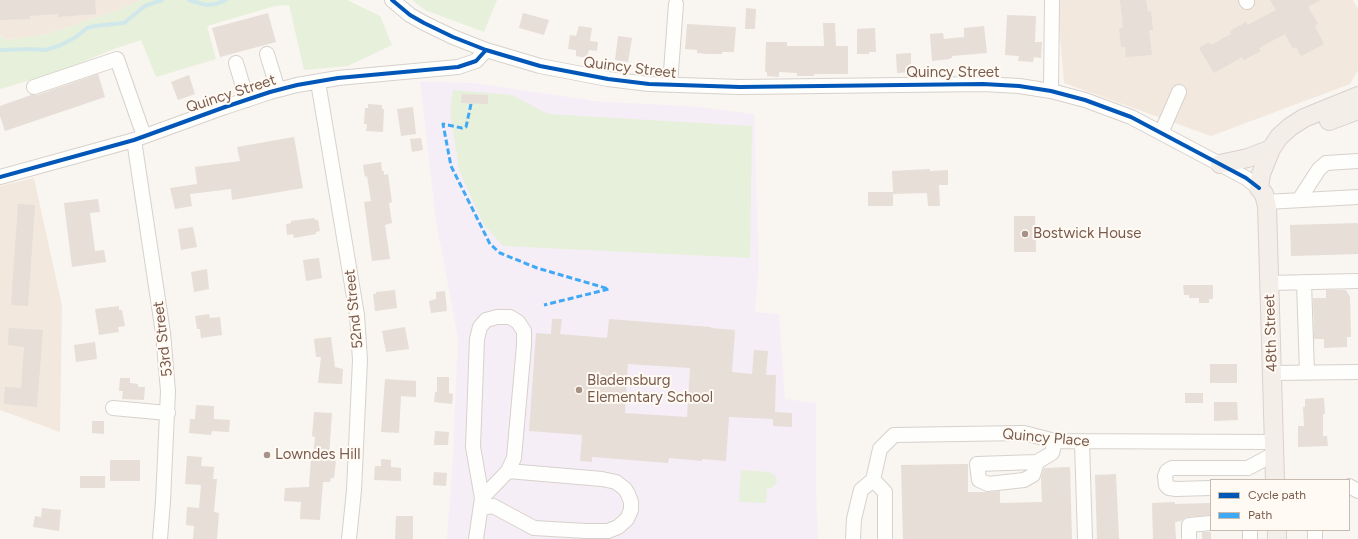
<!DOCTYPE html>
<style>
body{margin:0}
#map{position:relative;width:1358px;height:539px;overflow:hidden;background:#f9f5f0;font-family:Figtree,sans-serif}
canvas{display:block}
.legend{position:absolute;left:1210px;top:479px;width:140px;height:52px;box-sizing:border-box;background:#fffaf3;border:1px solid #cabbb1;margin:0;padding:5px 7px;list-style:none;font-size:12px;color:#7a5c4d}
.legend li{display:flex;align-items:center;gap:8px;height:20px}
.legend b{width:20px;border:1px solid #cabbb1}
</style>
<div id="map">
<canvas width="1358" height="539"></canvas>
<ul class="legend">
<li><b style="height:5px;background:#0057b8"></b>Cycle path</li>
<li><b style="height:5px;background:#3fa9f5"></b>Path</li>
</ul>
</div>
<script>
const ctx = document.querySelector('canvas').getContext('2d');
ctx.lineJoin = 'round';
function paint(path, color) {
  ctx.fillStyle = color;
  ctx.fill(path, 'evenodd');
}
function poly(rows) {
  const path = new Path2D();
  for (const r of rows) {
    path.moveTo(r[0], r[1]);
    for (let i = 2; i < r.length; i += 2) path.lineTo(r[i], r[i + 1]);
  }
  return path;
}
function strokePath(path, color, width, dash) {
  ctx.strokeStyle = color;
  ctx.lineWidth = width;
  ctx.lineCap = dash ? 'butt' : 'round';
  ctx.setLineDash(dash || []);
  ctx.stroke(path);
}
function label(font, color, halo, rows, align = 'center') {
  ctx.font = font + ' Figtree,sans-serif';
  ctx.lineWidth = 4;
  ctx.setLineDash([]);
  ctx.textBaseline = 'middle';
  ctx.strokeStyle = halo;
  ctx.fillStyle = color;
  for (const [text, x, y, turn = 0] of rows) {
    ctx.save();
    ctx.translate(x, y);
    ctx.rotate((+turn || 0) * Math.PI / 180);
    ctx.textAlign = isNaN(turn) ? turn : align;
    if (halo) ctx.strokeText(text, 0, 0);
    ctx.fillText(text, 0, 0);
    ctx.restore();
  }
}
const residential = poly([
 [0,0,141,0,119,10,45,35,6,40,0,34],
 [1057,0,1353,0,1358,9,1358,70,1350,84,1211,136,1064,83],
 [34,178,62,306,60,432,0,410,0,186]
]);
const education = poly([
 [420,81,473,83,603,102,690,106,754,114,759,267,755,312,779,314,785,399,816,403,816,492,818,539,447,539,453,454,458,338,436,221]
]);
const green = poly([
 [141,0,347,0,380,16,392,45,348,66,304,70,289,5,275,6,207,26,216,59,156,77,141,40,114,49,58,72,0,89,0,34,6,40,45,35,119,10],
 [412,0,497,0,484,32,425,10],
 [453,90,512,95,548,114,752,126,750,258,503,246,484,225,459,170,450,112],
 [741,470,769,472,775,475,777,481,775,485,771,488,767,489,766,503,739,502]
]);
const stream = poly([
 [189,0,206,5,216,4,226,0],
 [0,50,31,49,46,50,61,45,76,37,87,28,95,26,124,23,145,6,162,0]
]);
const building = poly([
 [0,0,95,0,96,14,58,17,58,14,30,16,30,19,0,20],
 [1120,0,1146,0,1148,12,1151,11,1153,30,1149,30,1152,55,1126,57,1125,47,1121,47,1119,28,1123,28],
 [1270,0,1321,0,1308,7,1318,24,1315,26,1324,44,1301,56,1296,47,1293,49,1285,34,1259,48,1261,51,1244,60,1242,57,1214,73,1199,48,1209,42,1211,45,1231,34,1230,31,1246,22,1248,25,1276,10],
 [746,8,756,9,755,29,745,29],
 [268,13,276,42,220,57,212,28],
 [523,13,549,20,544,35,519,28],
 [1007,15,1036,16,1035,42,1042,42,1041,58,1034,57,1033,62,1018,61,1019,56,1005,55],
 [823,23,835,23,836,46,848,46,848,74,814,74,814,76,797,76,797,73,779,72,779,77,767,76,767,72,765,72,766,42,787,42,787,46,824,46],
 [687,24,736,27,734,52,722,52,722,54,707,54,697,53,697,50,685,49],
 [579,26,592,28,590,41,598,42,597,51,589,50,587,58,576,56,576,50,568,49,570,35,576,36],
 [984,26,987,53,952,56,952,58,950,58,950,59,932,61,930,34,943,33,944,39,964,37,964,28],
 [875,28,876,52,869,52,869,54,857,54,857,29],
 [618,36,632,38,628,62,615,60],
 [911,53,911,72,897,73,896,54],
 [98,74,105,97,5,131,0,116,0,106,31,95,37,95],
 [189,75,195,94,178,100,171,82],
 [462,94,488,95,488,104,461,103],
 [368,104,382,105,382,109,384,109,383,132,366,131,367,124,364,124,365,108,368,108],
 [413,107,416,134,401,136,397,109],
 [294,137,303,188,232,200,231,189,190,194,192,206,175,209,170,188,197,184,195,167,240,161,237,147],
 [421,138,423,150,412,152,410,139],
 [381,162,382,171,384,171,384,175,388,174,392,202,389,203,392,223,385,225,390,259,372,261,364,202,371,201,367,176,365,177,363,165],
 [930,169,930,171,948,170,948,185,939,185,940,206,928,206,927,193,893,194,893,206,868,206,868,192,893,192,892,171],
 [98,199,100,212,90,213,95,251,104,250,106,262,72,267,64,203],
 [18,204,35,205,28,306,11,305],
 [1014,216,1035,216,1036,252,1014,252],
 [314,218,315,220,318,220,320,231,316,232,316,234,294,238,293,234,287,235,286,224,291,223,291,221],
 [1358,223,1358,254,1291,256,1290,225],
 [193,227,197,247,181,250,178,229],
 [319,258,322,278,306,281,303,260],
 [207,269,209,289,194,292,191,272],
 [1183,285,1213,285,1213,299,1209,299,1209,303,1199,303,1199,298,1189,298,1189,295,1184,295],
 [395,290,397,308,375,311,373,294,376,294,376,292],
 [1326,290,1346,290,1350,297,1351,337,1347,337,1347,347,1324,348,1324,339,1314,339,1313,298,1326,298],
 [445,291,447,311,431,313,429,301,436,299,436,292],
 [119,306,119,310,122,310,125,326,118,327,119,332,99,335,95,309],
 [209,314,210,318,220,317,222,335,201,338,200,329,197,329,195,316],
 [552,319,562,319,560,334,607,338,609,319,711,327,711,328,735,330,732,372,752,374,754,350,768,351,766,375,776,375,775,412,792,413,792,427,773,426,773,419,729,417,726,461,702,459,702,461,669,458,668,463,592,457,592,462,580,461,582,435,529,431,536,333,551,334],
 [628,364,690,368,687,417,625,413],
 [405,327,409,349,386,352,382,331],
 [9,328,43,330,37,407,4,404,5,387,21,388,23,362,24,347,8,345],
 [331,337,335,367,343,369,342,384,318,383,321,357,316,357,314,339],
 [95,342,97,359,76,362,74,345],
 [1210,364,1237,364,1237,383,1210,383],
 [437,377,449,377,449,393,453,394,452,404,434,402,435,392,437,392],
 [120,378,130,378,130,383,138,384,138,387,145,387,144,400,122,399,123,391,119,391],
 [385,379,416,381,416,397,401,396,399,433,381,432],
 [1185,393,1203,393,1203,403,1185,403],
 [1324,398,1325,414,1323,414,1323,436,1327,436,1328,446,1298,447,1298,426,1304,426,1303,407,1305,407,1305,399],
 [1214,402,1237,402,1238,420,1214,421],
 [196,405,214,406,214,419,230,420,229,432,212,431,211,435,189,433,190,419,195,419],
 [314,412,332,413,329,456,332,456,332,460,336,461,334,478,331,478,330,482,323,482,320,520,300,519,301,502,284,501,285,488,309,487,311,458,313,458,315,437,312,436],
 [92,421,104,421,104,434,92,433],
 [435,431,449,432,448,445,434,445],
 [187,456,202,457,201,466,214,467,213,479,217,479,214,512,219,513,217,539,193,539,194,526,186,525,187,507,199,508,201,485,185,484],
 [381,459,391,460,391,467,401,468,401,481,374,480,375,466,381,466],
 [110,460,140,460,140,481,110,481],
 [968,464,968,492,989,492,1000,491,1000,503,1042,502,1041,477,1044,468,1070,467,1072,539,903,539,901,465],
 [434,472,447,473,446,486,433,485],
 [1116,474,1119,539,1097,539,1095,475],
 [80,476,105,476,105,488,80,488],
 [1175,502,1175,504,1211,503,1211,515,1188,517,1184,518,1181,521,1175,522,1176,539,1153,539,1152,503],
 [42,508,61,510,59,531,33,527,35,516,41,517],
 [396,516,413,516,413,539,395,539],
 [1202,532,1211,532,1211,539,1202,539]
]);
const minor = poly([
 [392,0,410,15,424,23,453,37,486,50,540,66,608,79,649,84,740,87,983,84,1019,86,1051,91,1085,100,1131,117,1246,178,1259,188],
 [1246,0,1247,2],
 [267,54,278,90],
 [236,63,247,100],
 [318,82,357,315,360,360,354,490,349,539],
 [670,85,676,4],
 [34,87,117,59,144,136],
 [1051,91,1052,0],
 [1161,133,1179,92],
 [134,140,163,333,168,391,163,501,160,539],
 [0,177,134,140,225,107,270,92,297,85,338,78,458,67,476,61,486,50],
 [1299,200,1319,169,1326,163,1358,161],
 [1266,202,1358,197],
 [1304,282,1307,373],
 [1269,283,1358,281],
 [1272,373,1358,372],
 [113,408,168,413],
 [1082,442,1085,539],
 [1037,462,1033,475,1024,480,988,484,979,480,977,464,1037,462,1052,453,1055,441],
 [873,480,880,449,894,435,1024,433,1055,441,1274,442],
 [1349,486,1358,491],
 [1211,488,1176,489,1169,488,1166,485,1165,476,1167,471,1172,468,1248,468,1274,454],
 [481,508,493,506,534,528,586,531,608,531,618,527,627,519,631,510,631,502,628,494,625,489,616,482,602,479,508,471],
 [1250,530,1250,539],
 [1315,530,1315,539],
 [476,539,482,498,473,447,477,339,480,327,486,320,497,317,510,317,518,322,524,331,524,345,514,458,508,471,482,498],
 [853,539,854,519,861,490,873,480,885,492,885,539],
 [1189,539,1189,525,1211,523]
]);
const major = poly([
 [1329,121,1358,110],
 [1220,164,1248,158,1271,149],
 [1275,480,1267,206,1264,194,1259,188,1261,174,1271,149,1279,137,1290,127,1304,118,1358,96],
 [1277,530,1277,539]
]);
const quiet = poly([
 [471,104,466,127,462,128,443,124,451,166,490,244,500,253,537,268,609,289,544,305]
]);
const cycleway = poly([
 [392,0,410,15,424,23,453,37,486,50,540,66,608,79,649,84,740,87,983,84,1019,86,1051,91,1085,100,1131,117,1246,178,1259,188],
 [0,177,134,140,225,107,270,92,297,85,338,78,458,67,476,61,486,50]
]);
const markers = [
 [1025,234,4,"#a69286"],
 [579,390,4,"#a69286"],
 [267,455,4,"#a69286"]
];
const streetNames = [
 ["Quincy Street",630,68,7],
 ["Quincy Street",953,73],
 ["Quincy Street",231,94,-18],
 ["52nd Street",354,309,-96],
 ["48th Street",1271,333,-92],
 ["53rd Street",163,339,-97],
 ["Quincy Place",1046,438,5]
];
const poiNames = [
 ["Bostwick House",1033,234],
 ["Bladensburg",587,381],
 ["Elementary School",587,398],
 ["Lowndes Hill",275,455]
];
paint(residential, '#f2e8de');
paint(education, '#f6eef6');
paint(green, '#e7f0db');
strokePath(stream, '#d0e8ea', 4);
paint(building, '#e6ded7');
strokePath(minor, '#d7d1cb', 16);
strokePath(major, '#dad1cc', 20);
strokePath(minor, '#fefefd', 14);
strokePath(major, '#f3eee8', 18);
strokePath(quiet, '#3fa9f5', 3, [6, 3]);
strokePath(cycleway, '#0057b8', 4);
for (const [x, y, r, color] of markers) {
  const dot = new Path2D();
  dot.arc(x, y, r, 0, 2 * Math.PI);
  ctx.fillStyle = color;
  ctx.fill(dot);
  strokePath(dot, '#fffaf3', 1.5);
}
label('15px', '#7a5c4d', '#fffaf3', streetNames);
label('15px', '#7a5c4d', '#fffaf3', poiNames, 'left');
</script>
